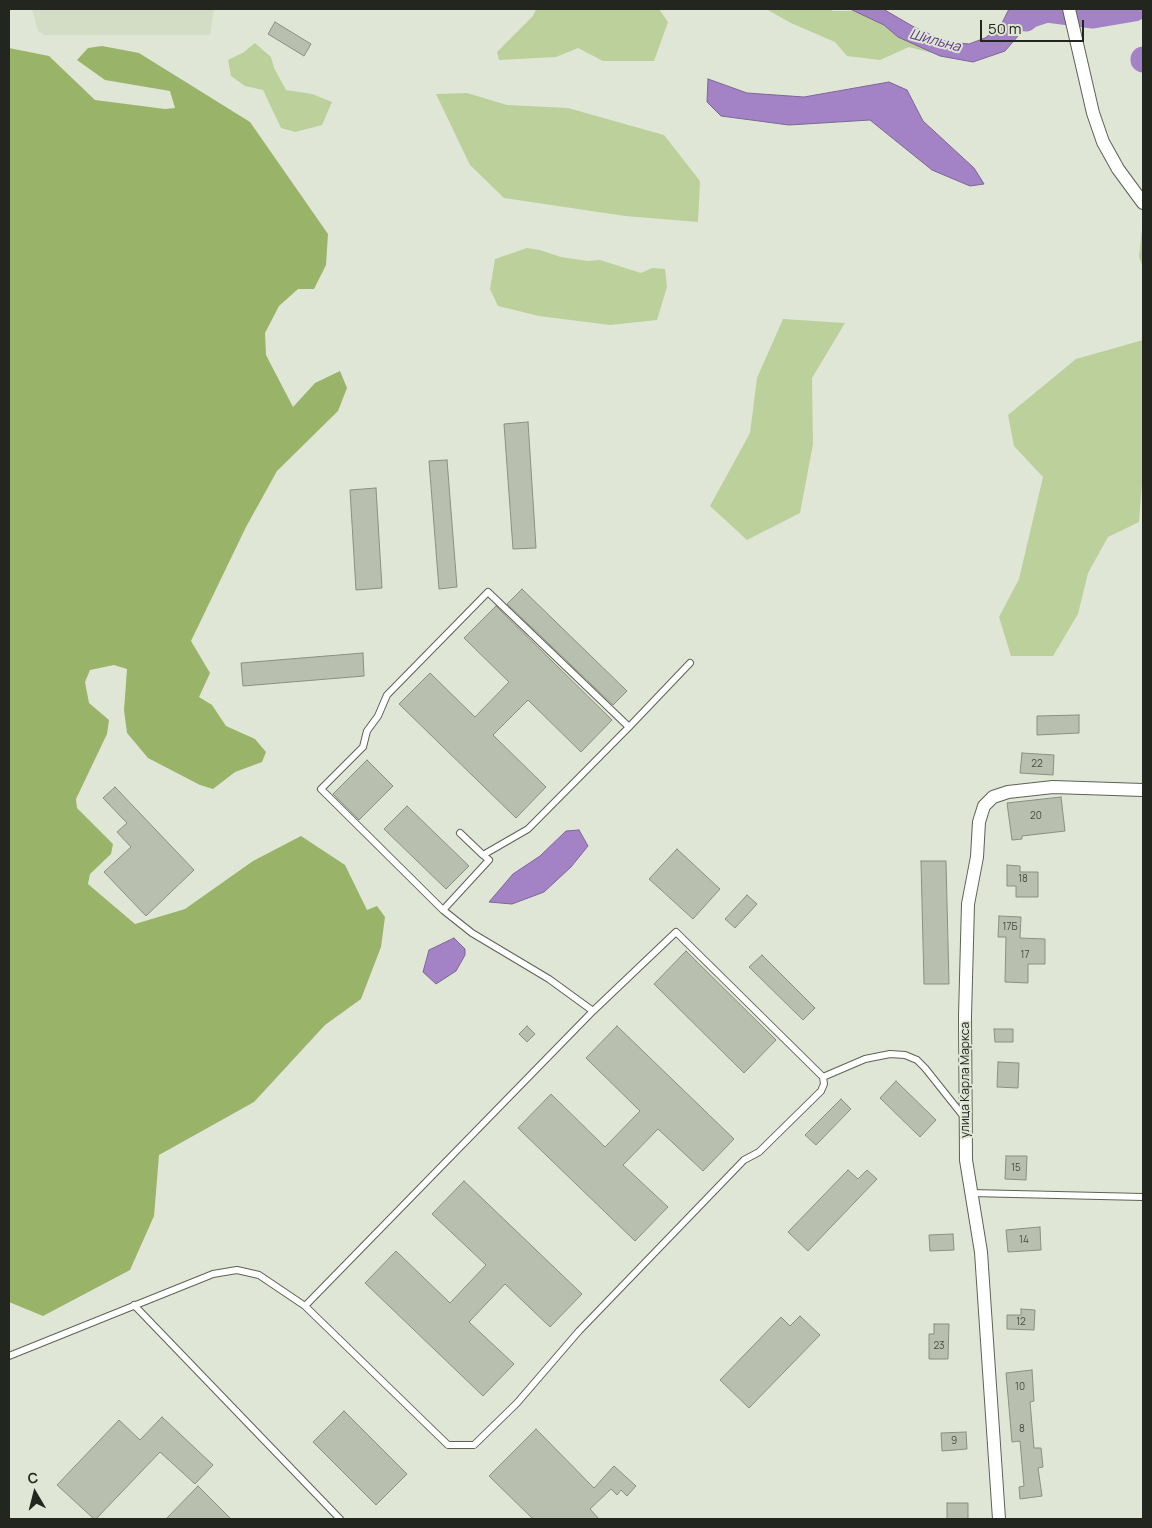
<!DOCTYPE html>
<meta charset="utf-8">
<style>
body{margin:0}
#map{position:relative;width:1152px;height:1528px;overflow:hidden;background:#dfe6d5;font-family:Manrope,sans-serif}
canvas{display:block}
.frame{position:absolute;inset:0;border:10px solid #23251f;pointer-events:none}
.north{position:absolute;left:10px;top:1468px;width:50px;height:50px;-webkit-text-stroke:4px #dfe6d5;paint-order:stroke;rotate:352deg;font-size:14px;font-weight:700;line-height:20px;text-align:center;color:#23251f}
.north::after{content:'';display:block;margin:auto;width:18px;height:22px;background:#23251f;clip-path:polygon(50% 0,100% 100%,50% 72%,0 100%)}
.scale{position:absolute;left:980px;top:20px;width:104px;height:22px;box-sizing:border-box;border:2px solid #23251f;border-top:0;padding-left:6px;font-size:15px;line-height:18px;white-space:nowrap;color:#23251f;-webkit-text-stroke:4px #dfe6d5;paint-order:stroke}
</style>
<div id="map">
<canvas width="1152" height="1528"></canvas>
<div class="frame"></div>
<div class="north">С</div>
<div class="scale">50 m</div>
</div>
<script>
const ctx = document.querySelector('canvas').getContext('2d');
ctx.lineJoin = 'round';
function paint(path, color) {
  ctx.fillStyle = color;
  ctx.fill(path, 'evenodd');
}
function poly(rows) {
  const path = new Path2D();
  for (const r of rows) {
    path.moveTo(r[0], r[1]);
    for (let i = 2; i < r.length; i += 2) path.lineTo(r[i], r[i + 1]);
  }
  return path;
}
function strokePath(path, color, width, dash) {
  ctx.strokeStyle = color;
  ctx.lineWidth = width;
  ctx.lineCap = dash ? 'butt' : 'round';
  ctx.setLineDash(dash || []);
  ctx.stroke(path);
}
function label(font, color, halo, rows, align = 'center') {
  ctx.font = font + ' Manrope,sans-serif';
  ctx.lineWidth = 4;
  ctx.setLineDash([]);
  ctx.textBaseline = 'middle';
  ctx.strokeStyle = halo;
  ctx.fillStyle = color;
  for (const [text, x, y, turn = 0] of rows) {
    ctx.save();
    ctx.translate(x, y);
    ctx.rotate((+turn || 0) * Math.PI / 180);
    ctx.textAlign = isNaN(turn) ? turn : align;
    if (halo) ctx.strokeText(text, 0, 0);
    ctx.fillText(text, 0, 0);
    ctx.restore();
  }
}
const built = poly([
 [32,9,214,9,210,35,44,35,38,31]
]);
const green = poly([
 [536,9,659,9,668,22,654,61,603,61,578,48,556,57,499,60,497,52,533,16],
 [766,9,830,9,833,11,853,11,879,13,950,51,932,53,909,47,880,60,847,56,835,42,791,23],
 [255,43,271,57,274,68,286,90,312,94,332,102,322,125,295,132,281,128,263,90,245,86,231,76,228,60,244,52],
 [467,93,507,105,568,108,664,135,700,181,698,222,625,216,504,198,470,165,436,94],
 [1143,221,1143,267,1139,257],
 [527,248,540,250,561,257,588,261,600,260,641,273,652,268,665,269,667,287,657,320,610,325,539,316,498,306,490,289,495,259],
 [783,319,845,323,812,378,813,444,800,513,747,540,710,506,750,433,757,378],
 [1143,340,1143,483,1142,484,1139,522,1108,537,1088,573,1078,614,1053,656,1011,656,999,617,1019,579,1043,477,1014,446,1008,415,1076,359]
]);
const forest = poly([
 [102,46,139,53,250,122,328,234,326,265,314,289,298,289,279,306,265,333,266,355,293,407,315,383,340,371,347,388,338,411,277,471,246,527,191,641,210,673,199,697,212,705,226,726,255,739,266,752,262,762,235,772,213,789,200,785,148,758,127,733,124,710,127,669,114,665,90,670,85,682,89,703,109,720,107,734,76,799,77,808,113,844,111,854,90,874,88,884,135,924,185,909,253,861,301,836,345,865,367,910,377,906,385,917,381,947,361,999,325,1025,254,1102,159,1155,154,1216,130,1270,43,1316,9,1302,9,48,49,56,95,100,165,109,175,108,170,91,105,80,77,60,88,48]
]);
const water = poly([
 [850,9,883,9,914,27,947,42,969,44,985,38,1000,27,1009,9,1058,9,1059,14,1038,13,1005,51,973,62,940,56,898,37,884,25,850,9],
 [708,79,747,93,804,97,889,82,907,90,923,121,974,168,984,184,970,186,932,170,870,120,789,125,721,116,707,102,708,79],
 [579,830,588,846,571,867,544,892,512,904,489,902,513,874,540,856,566,831,579,830],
 [454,938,465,949,465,955,456,971,436,984,423,972,429,950,454,938]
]);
const river = poly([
 [1026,19,1029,16,1047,10,1093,16,1134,9],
 [1143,59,1143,60]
]);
const building = poly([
 [275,22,311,44,304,56,268,34,275,22],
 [528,422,536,548,513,549,504,424,528,422],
 [447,460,457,587,439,589,429,461,447,460],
 [376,488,382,588,356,590,350,490,376,488],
 [522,589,627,691,613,705,507,604,522,589],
 [496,606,612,720,581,752,528,700,493,735,546,787,516,818,399,704,430,673,475,717,509,682,464,638,496,606],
 [363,653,364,676,243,686,241,663,363,653],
 [1079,715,1079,733,1037,735,1037,716,1079,715],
 [1022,753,1054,755,1053,775,1020,773,1022,753],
 [367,760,393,786,359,820,333,794,367,760],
 [115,787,194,870,146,916,104,872,131,847,117,832,127,823,103,798,115,787],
 [1061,797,1065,831,1022,836,1022,839,1012,840,1007,803,1061,797],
 [407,806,469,866,446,889,384,829,407,806],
 [677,849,720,889,693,919,649,879,677,849],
 [921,861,946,861,949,984,924,984,921,861],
 [1007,865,1020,866,1020,872,1038,872,1038,897,1016,897,1016,886,1007,886,1007,865],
 [747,895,757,904,735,928,725,919,747,895],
 [999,916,1021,917,1020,938,1045,939,1045,964,1028,964,1028,983,1005,982,1006,937,998,937,999,916],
 [686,951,776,1040,744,1073,654,984,686,951],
 [762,955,815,1008,803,1020,749,967,762,955],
 [527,1026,535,1034,527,1042,519,1034,527,1026],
 [617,1026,734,1139,703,1171,658,1129,623,1165,668,1207,635,1241,518,1128,551,1094,605,1147,640,1111,586,1058,617,1026],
 [994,1029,1013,1029,1013,1042,995,1042,994,1029],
 [998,1062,1019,1063,1018,1088,997,1087,998,1062],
 [896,1081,936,1120,920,1137,880,1098,896,1081],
 [841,1099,851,1109,816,1145,805,1135,841,1099],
 [1006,1156,1027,1156,1026,1180,1005,1179,1006,1156],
 [848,1170,858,1179,867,1170,877,1179,808,1251,788,1232,848,1170],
 [464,1181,582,1294,550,1327,505,1284,469,1322,514,1364,483,1396,365,1283,396,1251,450,1303,486,1265,432,1214,464,1181],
 [1040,1227,1041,1250,1008,1252,1006,1230,1040,1227],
 [953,1234,954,1250,930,1251,929,1235,953,1234],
 [1021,1309,1035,1310,1034,1330,1007,1329,1007,1315,1021,1315,1021,1309],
 [800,1316,820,1335,749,1408,720,1380,781,1317,790,1326,800,1316],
 [934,1324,949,1324,948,1359,929,1359,929,1334,934,1334,934,1324],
 [1032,1370,1034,1401,1030,1402,1034,1448,1041,1448,1043,1467,1038,1468,1042,1496,1020,1499,1019,1487,1024,1486,1020,1441,1012,1442,1006,1373,1032,1370],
 [344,1411,407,1474,376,1505,313,1442,344,1411],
 [162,1417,213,1465,195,1484,160,1452,96,1519,94,1519,57,1485,119,1420,140,1440,162,1417],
 [536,1429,594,1488,614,1466,636,1486,627,1496,621,1490,617,1495,611,1489,590,1509,599,1519,533,1519,489,1476,536,1429],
 [966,1432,967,1449,942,1451,941,1433,966,1432],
 [198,1486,231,1519,166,1519,198,1486],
 [947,1503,968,1503,968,1519,947,1519,947,1503]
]);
const lane = poly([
 [629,727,690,663],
 [460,833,483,855],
 [443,910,489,860,483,855,528,829,629,727,488,592,387,695,378,716,367,731,363,747,321,789,443,910,472,933,549,979,593,1011],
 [823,1077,865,1059,890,1054,905,1055,917,1060,925,1068,964,1117],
 [971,1193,1143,1197],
 [134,1305,340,1519],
 [9,1356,213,1274,237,1270,259,1275,305,1306,448,1445,474,1445,517,1403,579,1331,744,1160,759,1152,821,1091,824,1084,823,1077,676,932,593,1011,305,1306]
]);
const street = poly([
 [1069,9,1093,113,1103,142,1118,169,1143,203],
 [999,1519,981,1252,966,1160,965,1016,968,904,977,857,979,822,984,806,993,797,1008,792,1053,787,1143,790]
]);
const numberNames = [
 ["22",1037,764],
 ["20",1036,816],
 ["18",1023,879],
 ["17Б",1010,927],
 ["17",1025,955],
 ["15",1016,1168],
 ["14",1024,1240],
 ["12",1021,1322],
 ["23",939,1346],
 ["10",1020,1387],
 ["8",1022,1429],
 ["9",954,1441]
];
const streetNames = [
 ["улица Карла Маркса",966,1080,-90]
];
const waterNames = [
 ["Шильна",935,41,15]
];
paint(built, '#d3ddc5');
paint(green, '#bcd09b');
paint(forest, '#99b469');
paint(water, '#a382c6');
strokePath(water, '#7d6694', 1);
strokePath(river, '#a382c6', 25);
paint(building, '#b9bfaf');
strokePath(building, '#8a9080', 1);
strokePath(lane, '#5d6354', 8);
strokePath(street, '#5d6354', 14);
strokePath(lane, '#fff', 6);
strokePath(street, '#fff', 12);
label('10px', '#484c43', null, numberNames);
label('12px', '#23251f', '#dfe6d5', streetNames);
label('italic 14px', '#5f3486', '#dfe6d5', waterNames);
</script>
